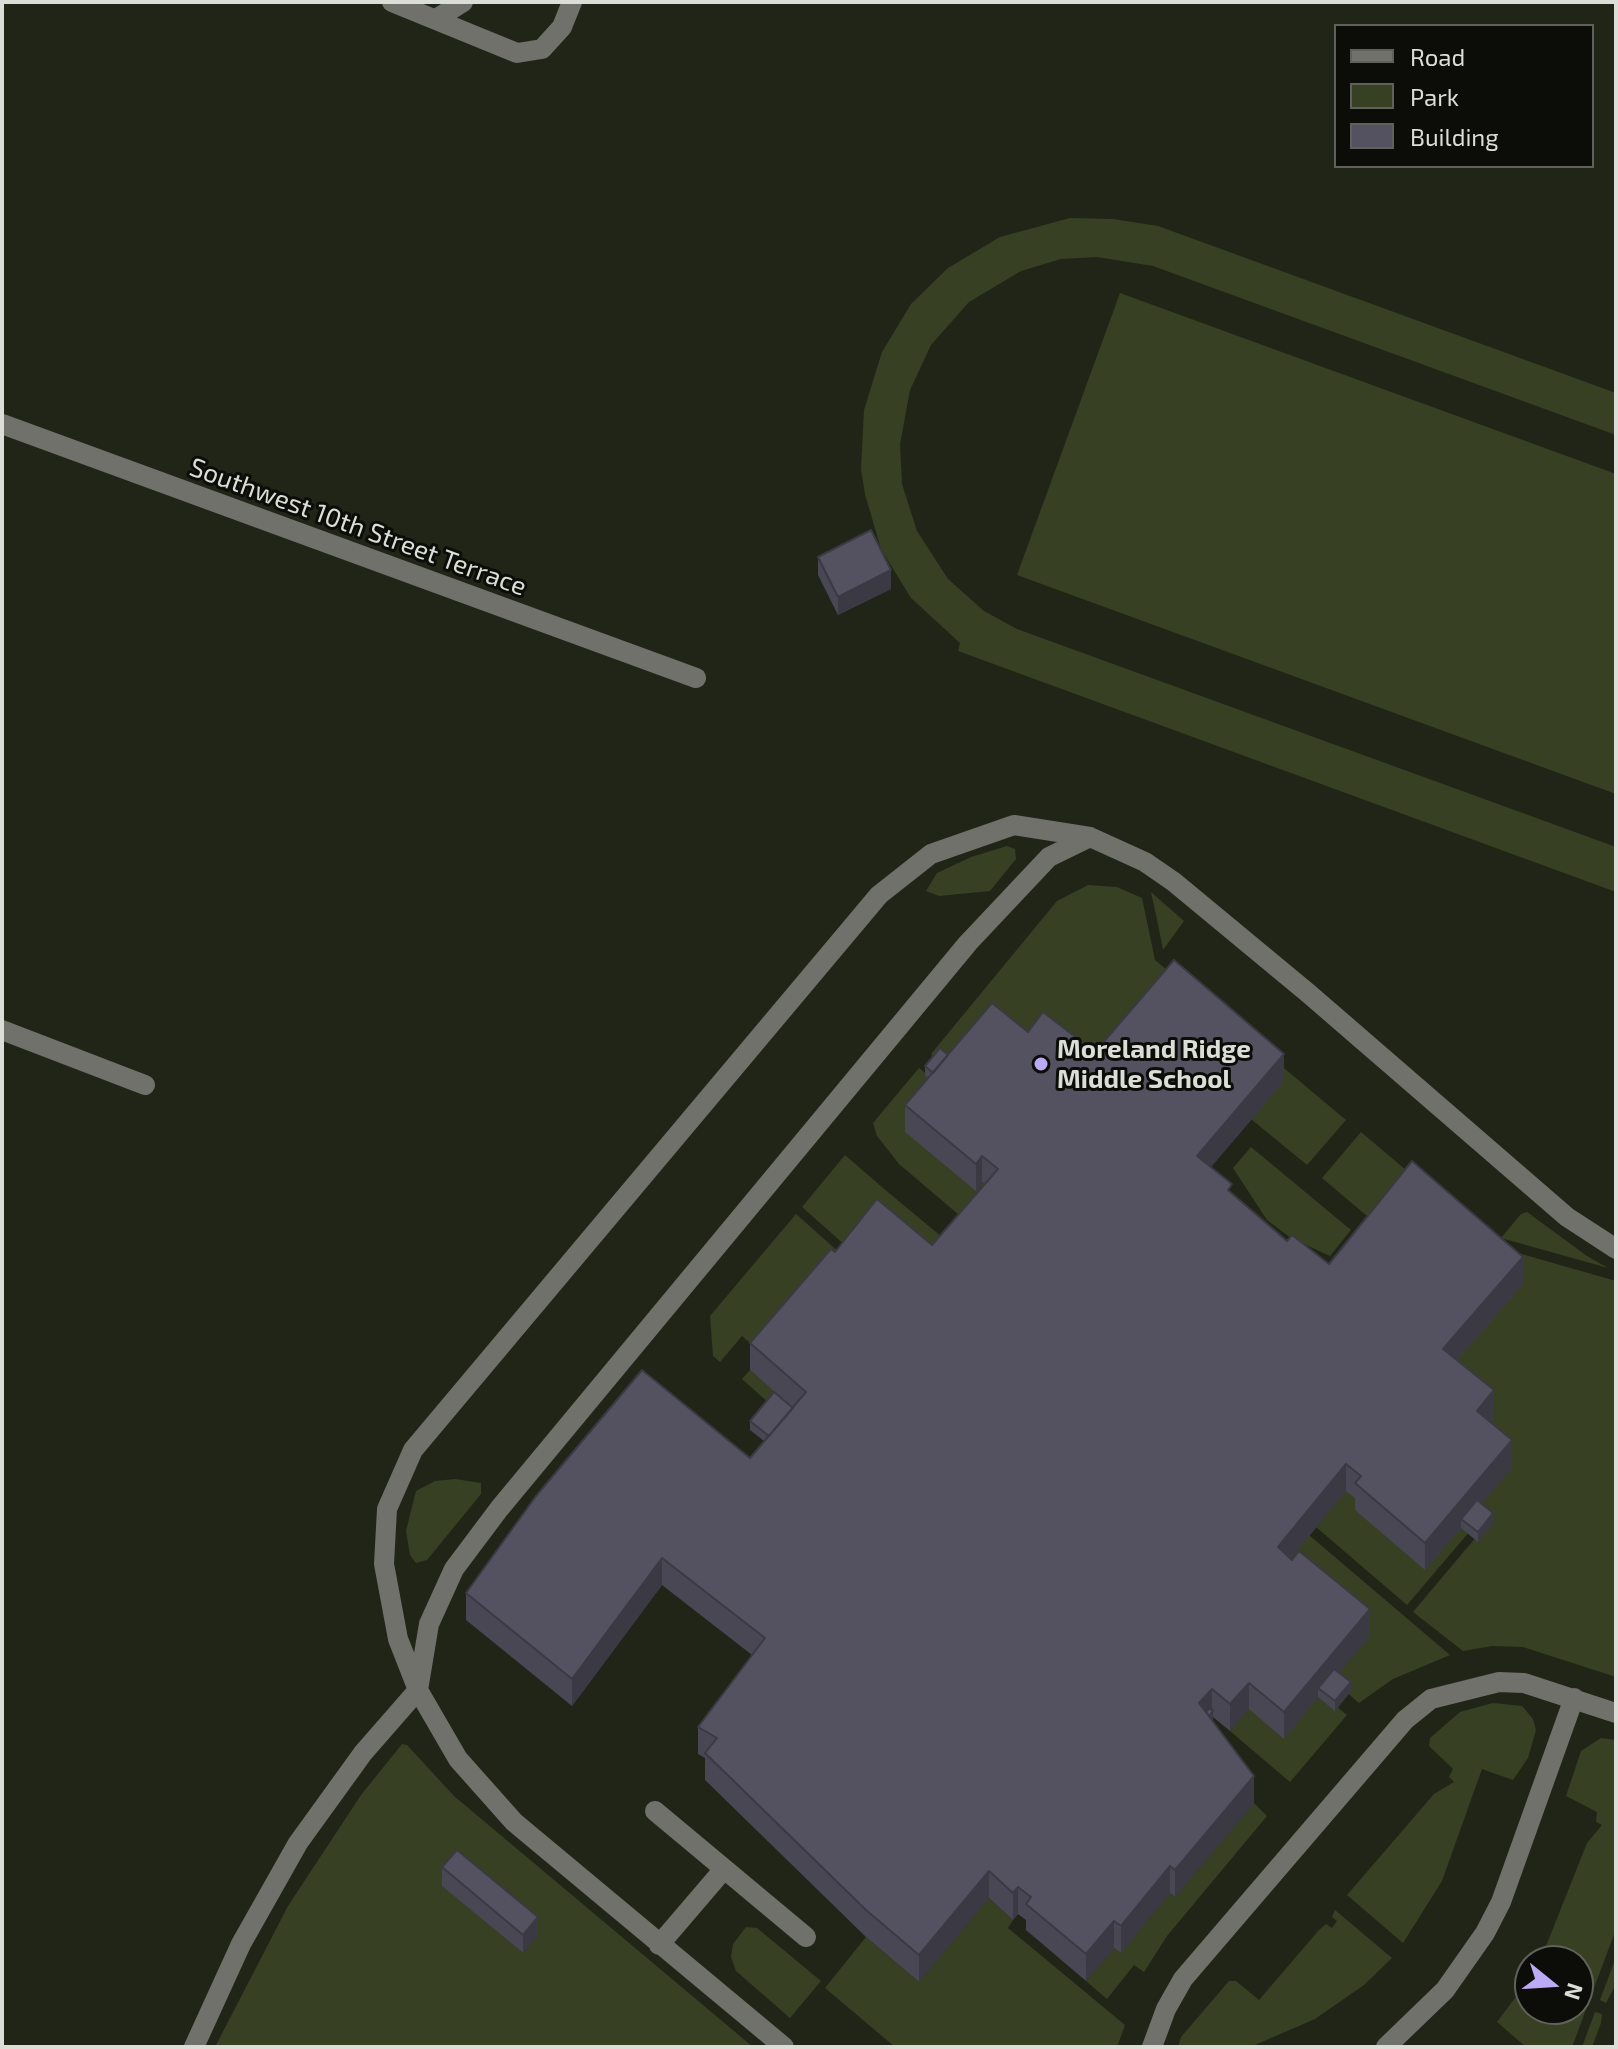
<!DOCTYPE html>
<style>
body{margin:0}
#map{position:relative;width:1618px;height:2049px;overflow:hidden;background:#212518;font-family:"Exo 2",sans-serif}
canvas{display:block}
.frame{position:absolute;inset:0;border:4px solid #dbded6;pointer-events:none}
.legend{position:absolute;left:1334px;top:24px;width:260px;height:144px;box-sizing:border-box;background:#0c0d08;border:2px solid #5f615a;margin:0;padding:10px 14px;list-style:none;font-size:24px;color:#dbded6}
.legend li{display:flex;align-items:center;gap:16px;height:40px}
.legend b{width:40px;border:2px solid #5f615a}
.north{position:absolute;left:1514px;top:1945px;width:80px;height:80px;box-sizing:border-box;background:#0c0d08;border:2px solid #5f615a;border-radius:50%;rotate:108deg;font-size:22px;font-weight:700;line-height:32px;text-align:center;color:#dbded6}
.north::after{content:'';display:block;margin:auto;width:28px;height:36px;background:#bbaaf6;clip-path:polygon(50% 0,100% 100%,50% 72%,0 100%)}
</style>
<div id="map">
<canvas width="1618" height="2049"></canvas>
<div class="frame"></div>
<ul class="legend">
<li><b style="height:10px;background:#6f716a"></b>Road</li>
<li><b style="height:22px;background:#374022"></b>Park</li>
<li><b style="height:22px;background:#545260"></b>Building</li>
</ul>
<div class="north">N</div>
</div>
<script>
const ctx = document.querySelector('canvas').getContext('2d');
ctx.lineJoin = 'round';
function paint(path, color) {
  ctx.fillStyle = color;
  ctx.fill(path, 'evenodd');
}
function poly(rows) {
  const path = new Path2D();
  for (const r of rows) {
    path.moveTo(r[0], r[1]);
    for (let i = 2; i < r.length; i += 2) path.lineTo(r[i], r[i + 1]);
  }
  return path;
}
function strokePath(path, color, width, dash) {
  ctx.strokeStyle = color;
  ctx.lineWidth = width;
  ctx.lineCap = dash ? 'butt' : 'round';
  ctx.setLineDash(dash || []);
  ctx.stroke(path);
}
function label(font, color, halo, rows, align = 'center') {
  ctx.font = font + ' "Exo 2",sans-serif';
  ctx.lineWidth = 6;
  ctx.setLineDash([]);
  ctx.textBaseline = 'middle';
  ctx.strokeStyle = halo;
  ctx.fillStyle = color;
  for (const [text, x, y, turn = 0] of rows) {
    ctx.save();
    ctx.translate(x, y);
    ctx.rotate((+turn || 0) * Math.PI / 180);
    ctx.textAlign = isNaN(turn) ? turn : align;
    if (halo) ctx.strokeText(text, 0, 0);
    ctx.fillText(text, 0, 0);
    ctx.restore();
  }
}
const green = poly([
 [1070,218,1113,219,1158,226,1616,393,1616,435,1153,266,1097,257,1061,259,1021,271,969,302,931,345,910,390,900,444,902,484,917,531,948,579,984,611,1017,629,1616,847,1616,892,958,651,960,643,911,598,881,549,865,494,861,469,864,410,882,352,911,304,948,268,1000,237],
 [1120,293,1616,474,1616,794,1017,575],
 [1007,846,1015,849,1016,859,990,891,939,896,926,891,937,873,971,857],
 [1088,885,1117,887,1142,898,1155,960,1346,1120,1307,1165,1251,1119,1283,1080,955,1074,931,1054,1057,901],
 [1151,892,1184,921,1163,950,1158,924],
 [919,1068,943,1088,976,1190,982,1182,998,1195,972,1226,899,1164,877,1136,873,1123],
 [1361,1132,1497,1247,1616,1281,1616,1677,1523,1647,1492,1646,1463,1651,1413,1612,1488,1523,1475,1512,1443,1376,1380,1227,1322,1178],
 [1251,1147,1351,1230,1330,1256,1291,1238,1267,1220,1233,1168],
 [845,1155,883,1188,954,1247,855,1254,802,1207],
 [1527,1212,1587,1256,1608,1268,1501,1238,1521,1214],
 [796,1214,850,1262,764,1355,742,1336,720,1362,713,1356,710,1316],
 [750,1370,806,1419,798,1429,742,1379],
 [455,1479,481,1483,481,1494,427,1560,416,1563,410,1555,406,1531,416,1491,435,1481],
 [1346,1491,1463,1525,1470,1531,1407,1605,1316,1527],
 [1309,1535,1450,1655,1393,1679,1359,1703,1332,1680,1278,1574],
 [1321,1694,1347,1715,1290,1782,1230,1731,1249,1709],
 [1493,1703,1522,1706,1533,1719,1536,1730,1528,1758,1513,1780,1482,1769,1442,1881,1403,1943,1347,1895,1434,1794,1454,1782,1449,1777,1453,1769,1429,1746,1430,1738,1460,1712],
 [1601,1738,1616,1740,1616,1929,1572,2047,1526,2047,1497,2022,1530,1978,1530,2009,1578,2009,1578,1961,1540,1961,1587,1843,1602,1825,1596,1822,1597,1812,1566,1796,1581,1751],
 [402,1744,407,1745,454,1796,753,2047,215,2047,288,1906,361,1795],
 [442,1885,537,1936,523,1953],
 [1254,1803,1267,1816,1167,1936,1144,1972,1134,1965,1107,1999,1086,1981,1114,1948,1121,1953,1170,1893,1175,1897],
 [989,1898,1013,1920,1008,1928,1125,2025,1117,2047,895,2047,825,1988,866,1937,919,1982],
 [1335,1910,1392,1958,1364,1985,1315,2019,1255,2045,1178,2047,1181,2037,1229,1981,1236,1981,1259,2000,1319,1930,1326,1924,1332,1928,1337,1921,1332,1917],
 [746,1927,757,1928,821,1981,790,2018,736,1971,731,1957,733,1944],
 [1616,1957,1616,1984,1606,2003,1600,2000],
 [1595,2012,1602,2014,1601,2023,1592,2047,1582,2047]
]);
const minor = poly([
 [392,2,517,53,542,49,562,27,572,2],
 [436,19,463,2],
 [2,424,696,678],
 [2,1030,145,1085],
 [655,1811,806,1937],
 [659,1945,724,1869],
 [194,2047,241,1944,298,1843,363,1753,418,1690,429,1624,454,1569,499,1509,968,943,1049,857,1090,837],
 [784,2047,514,1822,458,1759,418,1690,398,1639,384,1564,387,1509,413,1450,879,895,931,854,1014,825,1090,837,1145,862,1174,882,1308,993,1567,1217,1616,1249],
 [1152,2047,1166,2009,1183,1979,1405,1720,1431,1699,1499,1682,1524,1683,1616,1713],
 [1386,2047,1445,1990,1485,1933,1501,1902,1574,1698]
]);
const wall = poly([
 [818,557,891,589,838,615,818,575],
 [1028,1032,1095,1052,1284,1081,1211,1167,1232,1194,1287,1241,1329,1264,1523,1284,1457,1360,1494,1417,1490,1422,1512,1467,1481,1504,1493,1523,1478,1542,1461,1528,1425,1570,1355,1510,1355,1498,1346,1491,1290,1559,1370,1636,1339,1672,1351,1691,1335,1711,1318,1697,1284,1739,1249,1709,1230,1731,1213,1717,1213,1721,1254,1803,1175,1897,1170,1893,1121,1953,1114,1948,1086,1981,1026,1930,1026,1920,1018,1914,1013,1920,989,1898,919,1982,866,1937,705,1780,705,1758,698,1754,698,1727,752,1655,662,1585,572,1706,466,1620,466,1593,750,1458,764,1441,750,1430,750,1421,786,1402,750,1370,750,1343,835,1252,932,1245,984,1184,982,1182,976,1191,905,1132,905,1105,928,1078,925,1075,925,1066,948,1055],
 [442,1867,538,1935,523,1953,442,1886]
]);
const shadedWall = poly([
 [891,570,891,589,838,615,838,597],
 [1284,1054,1284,1081,1197,1183,1197,1156],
 [982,1156,982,1182,976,1191,976,1164],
 [1523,1257,1523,1284,1443,1376,1443,1349],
 [1494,1390,1494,1417,1477,1437,1477,1411],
 [1512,1440,1512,1467,1466,1523,1461,1519,1461,1528,1425,1570,1425,1543],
 [1346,1464,1346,1491,1278,1574,1278,1547],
 [1493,1513,1493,1523,1478,1542,1478,1532],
 [662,1558,662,1585,572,1706,572,1679],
 [1370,1609,1370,1636,1323,1692,1318,1688,1318,1697,1284,1739,1284,1712],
 [1351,1682,1351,1691,1335,1711,1335,1701],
 [1249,1683,1249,1709,1230,1731,1230,1704],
 [1212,1689,1212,1713,1213,1711,1213,1721,1199,1703],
 [1254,1776,1254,1803,1175,1897,1175,1870],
 [1170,1866,1170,1893,1121,1953,1121,1926],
 [989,1871,989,1898,919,1982,919,1955],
 [1018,1887,1018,1914,1013,1920,1013,1893],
 [538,1917,538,1935,523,1953,523,1935],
 [1114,1921,1114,1948,1086,1981,1086,1954]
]);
const building = poly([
 [871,530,891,570,838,597,818,557,871,530],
 [1174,960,1284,1054,1197,1156,1232,1184,1228,1190,1287,1241,1292,1235,1329,1264,1412,1161,1523,1257,1443,1349,1494,1390,1477,1411,1512,1440,1425,1543,1355,1483,1361,1476,1346,1464,1278,1547,1292,1560,1299,1551,1370,1609,1284,1712,1249,1683,1230,1704,1212,1689,1199,1703,1254,1776,1175,1870,1170,1866,1121,1926,1114,1921,1086,1954,1026,1904,1031,1897,1018,1887,1013,1893,989,1871,919,1955,866,1910,705,1753,717,1738,698,1727,765,1638,662,1558,572,1679,466,1593,536,1496,642,1370,750,1458,806,1392,750,1343,831,1249,835,1252,877,1199,932,1245,998,1169,982,1156,976,1164,905,1105,992,1003,1028,1032,1043,1012,1095,1052,1174,960],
 [940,1048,948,1055,933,1073,925,1066,940,1048],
 [774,1392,793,1408,769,1436,750,1421,774,1392],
 [1477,1500,1493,1513,1478,1532,1461,1519,1477,1500],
 [1334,1669,1351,1682,1335,1701,1318,1688,1334,1669],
 [1210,1708,1213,1711,1209,1716,1206,1712,1210,1708],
 [457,1850,538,1917,523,1935,442,1867,457,1850]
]);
const markers = [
 [1041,1064,8,"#bbaaf6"]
];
const streetNames = [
 ["Southwest 10th Street Terrace",358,527,20]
];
const poiNames = [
 ["Moreland Ridge",1057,1049],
 ["Middle School",1057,1079]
];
paint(green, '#374022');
strokePath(minor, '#6f716a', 20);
paint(wall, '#484753');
paint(shadedWall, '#3b3943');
paint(building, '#545260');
strokePath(building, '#3b3943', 2);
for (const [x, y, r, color] of markers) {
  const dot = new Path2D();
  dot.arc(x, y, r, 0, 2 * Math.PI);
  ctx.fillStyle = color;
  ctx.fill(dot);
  strokePath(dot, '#0c0d08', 3);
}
label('26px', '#dbded6', '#0c0d08', streetNames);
label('bold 26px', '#dbded6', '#0c0d08', poiNames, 'left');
</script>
